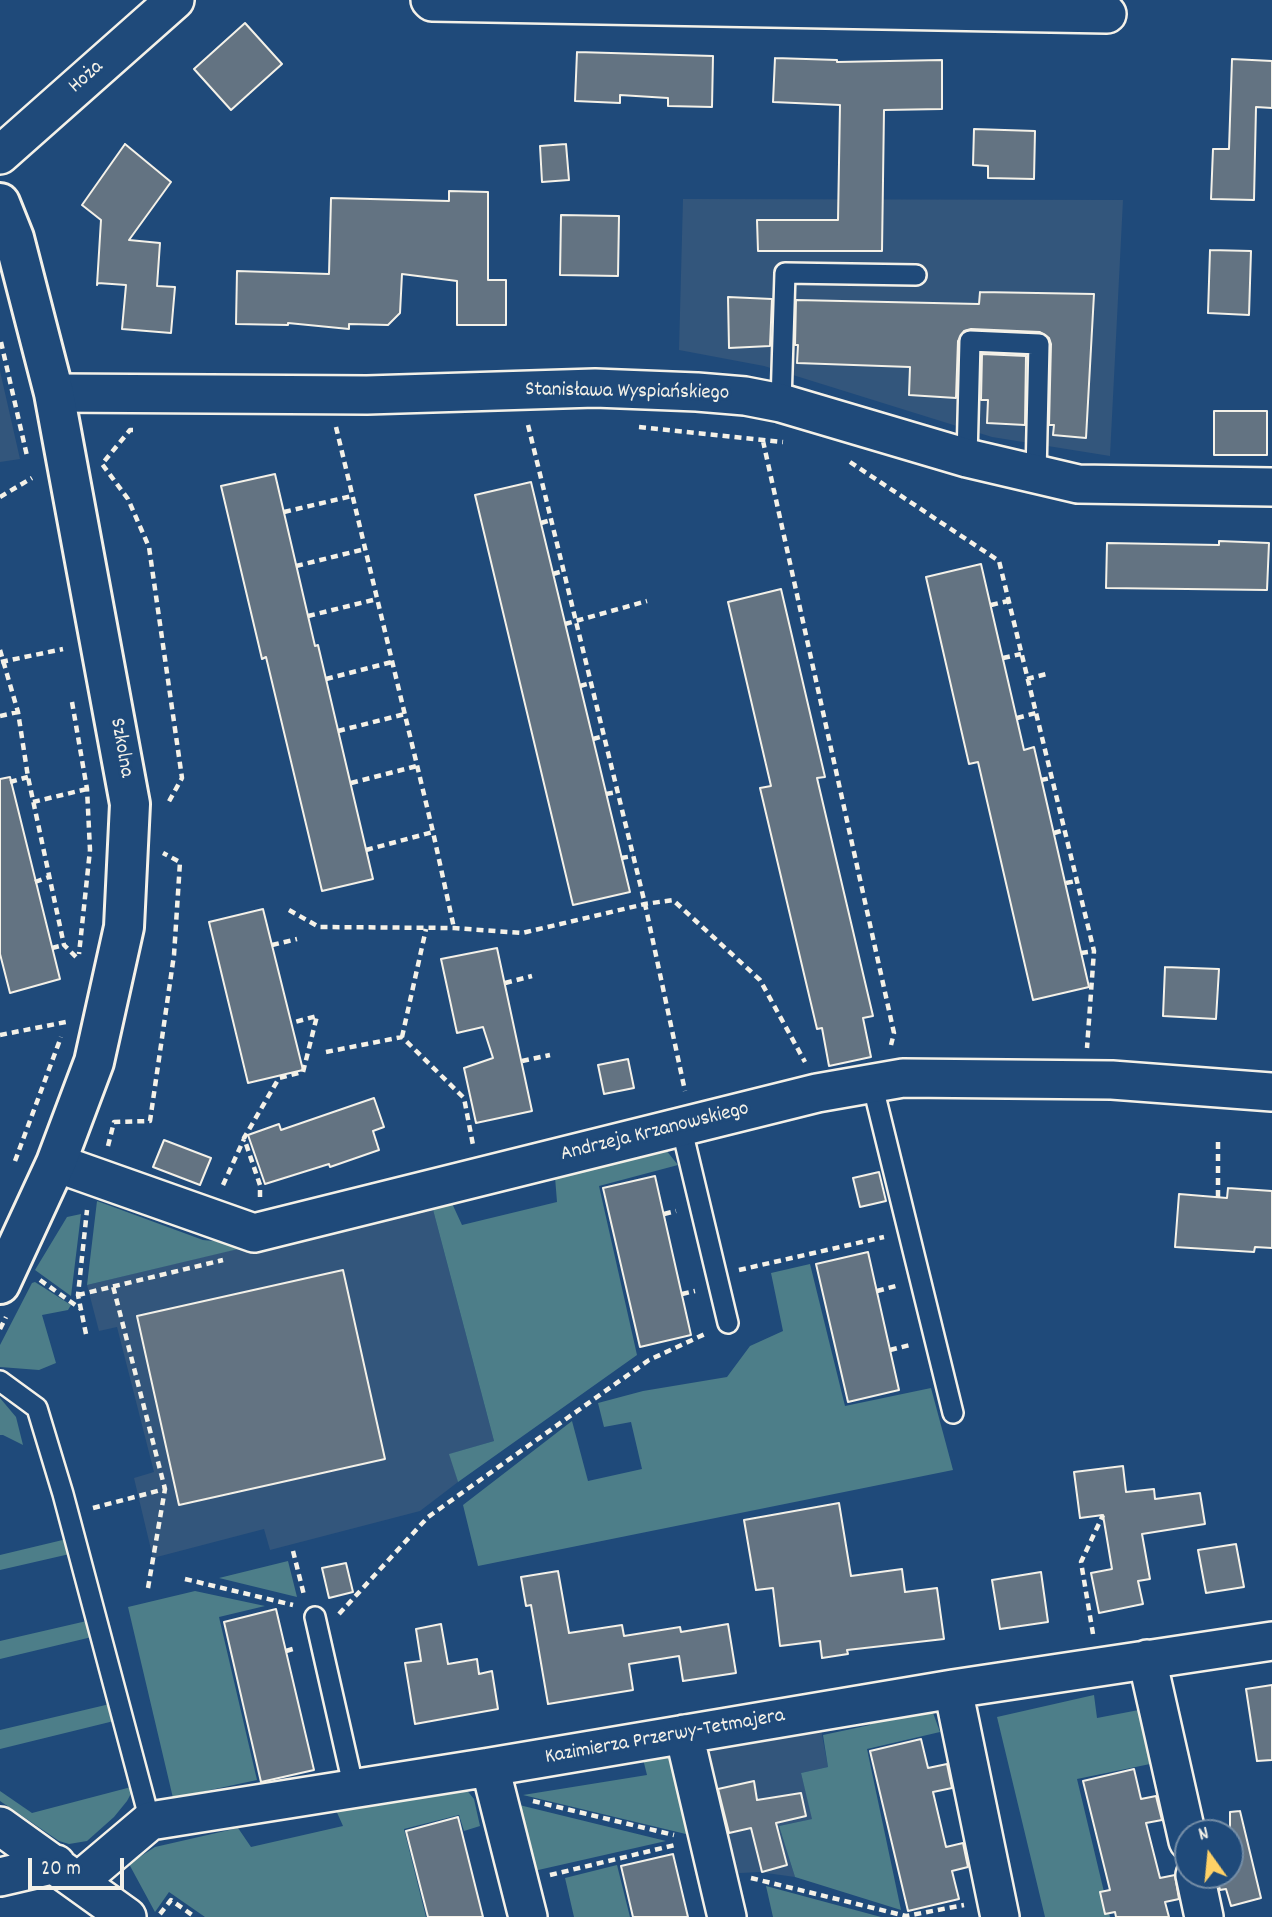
<!DOCTYPE html>
<meta charset="utf-8">
<style>
body{margin:0}
#map{position:relative;width:1272px;height:1917px;overflow:hidden;background:#1f4a7a;font-family:Dekko,sans-serif}
canvas{display:block}
.north{position:absolute;left:1174px;top:1819px;width:70px;height:70px;box-sizing:border-box;background:#1f4a7a;border:2px solid #748da6;border-radius:50%;rotate:345deg;font-size:19px;font-weight:700;line-height:28px;text-align:center;color:#f4f1e8}
.north::after{content:'';display:block;margin:auto;width:24px;height:32px;background:#ffd166;clip-path:polygon(50% 0,100% 100%,50% 72%,0 100%)}
.scale{position:absolute;left:28px;top:1858px;width:96px;height:32px;box-sizing:border-box;border:4px solid #f4f1e8;border-top:0;padding-left:9px;font-size:21px;line-height:24px;white-space:nowrap;color:#f4f1e8;-webkit-text-stroke:5px #1f4a7a;paint-order:stroke}
</style>
<div id="map">
<canvas width="1272" height="1917"></canvas>
<div class="north">N</div>
<div class="scale">20 m</div>
</div>
<script>
const ctx = document.querySelector('canvas').getContext('2d');
ctx.lineJoin = 'round';
function paint(path, color) {
  ctx.fillStyle = color;
  ctx.fill(path, 'evenodd');
}
function poly(rows) {
  const path = new Path2D();
  for (const r of rows) {
    path.moveTo(r[0], r[1]);
    for (let i = 2; i < r.length; i += 2) path.lineTo(r[i], r[i + 1]);
  }
  return path;
}
function strokePath(path, color, width, dash) {
  ctx.strokeStyle = color;
  ctx.lineWidth = width;
  ctx.lineCap = dash ? 'butt' : 'round';
  ctx.setLineDash(dash || []);
  ctx.stroke(path);
}
function label(font, color, halo, rows, align = 'center') {
  ctx.font = font + ' Dekko,sans-serif';
  ctx.lineWidth = 6;
  ctx.setLineDash([]);
  ctx.textBaseline = 'middle';
  ctx.strokeStyle = halo;
  ctx.fillStyle = color;
  for (const [text, x, y, turn = 0] of rows) {
    ctx.save();
    ctx.translate(x, y);
    ctx.rotate((+turn || 0) * Math.PI / 180);
    ctx.textAlign = isNaN(turn) ? turn : align;
    if (halo) ctx.strokeText(text, 0, 0);
    ctx.fillText(text, 0, 0);
    ctx.restore();
  }
}
const built = poly([
 [683,199,1123,200,1110,456,992,437,764,366,679,350],
 [0,371,20,459,0,462],
 [431,1202,494,1441,450,1454,458,1482,420,1511,270,1550,264,1529,153,1558,134,1478,154,1472,117,1327,99,1331,87,1285],
 [820,1724,828,1767,801,1773,813,1819,779,1826,795,1877,759,1872,722,1874,692,1744]
]);
const green = poly([
 [662,1145,678,1165,599,1186,637,1355,458,1482,449,1454,494,1441,431,1202,450,1199,462,1225,557,1202,555,1177],
 [97,1201,203,1240,255,1245,87,1285],
 [81,1214,71,1296,35,1270,67,1217],
 [810,1264,845,1406,931,1388,953,1470,478,1566,463,1505,572,1421,588,1481,642,1469,631,1422,604,1427,598,1403,643,1391,727,1377,750,1346,783,1331,771,1273],
 [35,1282,71,1305,68,1310,42,1315,56,1363,39,1370,0,1367,0,1345,32,1283],
 [0,1398,16,1417,23,1445,3,1435,0,1435],
 [71,1538,74,1553,0,1570,0,1555],
 [288,1561,297,1597,219,1578],
 [195,1591,265,1606,219,1617,257,1780,173,1798,128,1607],
 [91,1620,96,1636,0,1659,0,1641],
 [1094,1695,1097,1718,1144,1709,1155,1763,1077,1779,1110,1917,1045,1917,997,1717],
 [114,1703,118,1720,0,1749,0,1730],
 [932,1710,940,1732,867,1749,901,1910,795,1877,779,1826,812,1819,801,1773,828,1767,823,1735,870,1725,868,1714],
 [659,1750,673,1760,690,1835,523,1795,647,1775,641,1751],
 [135,1786,127,1801,114,1817,87,1841,69,1844,59,1841,0,1801,0,1791,32,1813],
 [465,1788,474,1799,480,1826,464,1831,459,1815,404,1829,426,1917,205,1917,169,1892,155,1912,129,1864,155,1847,238,1828,251,1847,343,1826,335,1808],
 [507,1802,666,1841,525,1873],
 [617,1865,630,1917,574,1917,565,1878],
 [766,1886,881,1917,773,1917]
]);
const building = poly([
 [245,23,282,64,231,110,194,69,245,23],
 [577,52,713,56,712,107,668,106,668,98,620,95,620,103,575,101,577,52],
 [775,58,837,60,837,62,942,60,942,109,884,110,882,251,758,251,757,220,838,220,840,105,773,102,775,58],
 [1232,59,1272,61,1272,108,1256,107,1254,200,1211,199,1213,149,1229,149,1232,59],
 [974,129,1035,131,1034,179,988,178,988,166,973,165,974,129],
 [125,144,171,182,129,240,160,243,157,286,175,287,171,333,122,329,126,285,98,283,97,285,101,220,82,205,125,144],
 [566,144,569,180,542,182,540,146,566,144],
 [449,191,488,192,488,280,506,280,506,325,457,325,457,281,402,274,400,313,388,325,349,324,349,329,288,323,288,325,236,324,237,271,329,274,331,198,449,201,449,191],
 [561,215,619,216,618,276,560,275,561,215],
 [1210,250,1251,251,1249,315,1208,313,1210,250],
 [980,292,1094,294,1086,438,1053,435,1054,425,1049,425,1051,344,1049,338,1040,332,971,329,964,331,958,341,956,398,909,395,910,367,797,363,798,345,795,345,796,300,979,304,980,292],
 [728,297,772,299,770,346,729,348,728,297],
 [982,354,1026,356,1025,425,987,423,988,400,981,400,982,354],
 [1214,411,1267,411,1267,455,1214,455,1214,411],
 [275,474,315,646,318,645,373,879,322,891,266,657,262,659,221,486,275,474],
 [531,482,630,892,573,905,475,495,531,482],
 [1219,541,1269,543,1267,590,1106,588,1107,543,1219,545,1219,541],
 [981,564,1024,750,1034,747,1089,987,1033,1000,978,762,969,764,926,577,981,564],
 [781,589,825,777,817,778,873,1016,863,1018,871,1057,829,1066,822,1028,817,1029,760,788,771,786,728,602,781,589],
 [10,777,60,979,10,993,0,954,0,779,10,777],
 [263,909,303,1070,248,1083,209,922,263,909],
 [497,948,532,1111,476,1123,464,1068,493,1058,483,1027,457,1033,441,959,497,948],
 [1165,967,1219,969,1216,1019,1163,1016,1165,967],
 [628,1059,634,1088,604,1094,598,1065,628,1059],
 [374,1098,384,1127,373,1131,379,1150,330,1167,329,1164,265,1184,248,1135,279,1124,281,1130,374,1098],
 [164,1140,211,1158,200,1185,153,1167,164,1140],
 [879,1172,886,1201,860,1207,853,1178,879,1172],
 [655,1176,691,1335,640,1347,603,1188,655,1176],
 [1228,1188,1272,1191,1272,1248,1255,1247,1254,1252,1175,1247,1179,1194,1227,1198,1228,1188],
 [868,1252,899,1390,848,1402,816,1264,868,1252],
 [343,1270,385,1459,179,1505,137,1316,343,1270],
 [1123,1466,1126,1492,1154,1489,1155,1499,1200,1493,1205,1524,1142,1534,1150,1579,1138,1581,1143,1604,1099,1613,1091,1573,1112,1569,1103,1515,1080,1518,1074,1472,1123,1466],
 [839,1503,851,1576,902,1569,905,1592,937,1588,944,1639,847,1650,848,1654,822,1658,820,1641,780,1646,773,1588,756,1590,744,1520,839,1503],
 [1236,1544,1244,1587,1206,1593,1198,1550,1236,1544],
 [346,1563,353,1592,329,1598,322,1568,346,1563],
 [558,1571,569,1633,622,1625,624,1636,680,1627,681,1632,728,1624,736,1673,683,1681,679,1656,629,1664,633,1690,548,1704,531,1605,526,1606,521,1577,558,1571],
 [1041,1572,1048,1622,1000,1629,992,1580,1041,1572],
 [276,1609,314,1770,261,1782,224,1622,276,1609],
 [441,1624,448,1664,477,1659,479,1674,492,1671,498,1709,415,1724,405,1663,421,1661,416,1629,441,1624],
 [1272,1685,1272,1760,1257,1761,1246,1689,1272,1685],
 [921,1739,928,1768,947,1764,952,1788,933,1792,946,1847,963,1843,968,1867,952,1871,959,1899,908,1911,870,1751,921,1739],
 [1134,1769,1141,1799,1156,1796,1162,1820,1146,1823,1160,1878,1175,1875,1179,1899,1165,1902,1169,1917,1116,1917,1115,1912,1105,1914,1100,1892,1110,1890,1083,1781,1134,1769],
 [754,1781,757,1800,801,1793,806,1816,776,1823,787,1865,762,1872,751,1828,729,1833,718,1789,754,1781],
 [1240,1811,1261,1898,1231,1906,1226,1889,1220,1890,1216,1875,1230,1875,1230,1812,1240,1811],
 [458,1817,483,1917,428,1917,406,1831,458,1817],
 [673,1854,688,1917,633,1917,621,1866,673,1854]
]);
const path = poly([
 [1,342,27,456],
 [528,425,645,904,685,1091],
 [336,427,433,832,454,928],
 [639,427,783,442],
 [133,430,130,430,102,464,128,499,149,547,182,778,167,805],
 [763,441,894,1033,891,1045],
 [850,462,999,561,1094,951,1087,1048],
 [0,497,32,478],
 [284,512,352,496],
 [541,523,551,520],
 [296,566,365,549],
 [553,574,563,571],
 [991,605,1008,601],
 [308,616,377,599],
 [565,624,647,601],
 [0,650,18,712,28,777,64,945,78,959],
 [1003,658,1021,654],
 [1,662,63,649],
 [326,679,392,662],
 [1027,679,1050,673],
 [580,686,591,683],
 [72,702,87,789,90,850,79,954],
 [0,716,18,712],
 [1017,718,1036,713],
 [338,731,405,714],
 [593,739,604,736],
 [1041,780,1051,778],
 [10,782,28,777],
 [351,783,417,766],
 [606,794,617,792],
 [33,802,87,789],
 [1054,833,1064,830],
 [366,850,433,832],
 [621,858,633,856],
 [35,882,49,877],
 [1066,883,1076,881],
 [289,910,319,927,454,928,522,933,645,904,673,900,760,980,805,1062],
 [272,945,297,939],
 [52,948,64,945],
 [1081,953,1094,951],
 [505,983,532,976],
 [0,1035,66,1022],
 [402,1037,426,929],
 [326,1052,402,1037,464,1098,473,1145],
 [522,1061,550,1055],
 [108,1146,114,1122,150,1121,174,955,180,862,163,853],
 [15,1161,61,1037],
 [223,1185,244,1139],
 [260,1197,260,1185,244,1138,279,1078,303,1072,317,1016,291,1023],
 [1218,1197,1218,1137],
 [664,1214,676,1211],
 [739,1270,884,1237],
 [40,1280,81,1309],
 [877,1291,896,1286],
 [682,1294,695,1291],
 [78,1295,223,1260],
 [0,1329,6,1317],
 [86,1334,78,1295,87,1210],
 [890,1350,910,1345],
 [93,1508,165,1489,113,1286],
 [293,1551,304,1595],
 [185,1579,293,1605],
 [148,1588,165,1489],
 [339,1614,428,1517,649,1360,705,1334],
 [1093,1634,1081,1562,1103,1515],
 [286,1651,296,1648],
 [533,1801,674,1835],
 [550,1875,675,1845],
 [751,1878,906,1916,964,1905],
 [160,1914,171,1900,195,1917]
]);
const lane = poly([
 [781,403,785,273,916,275],
 [967,458,970,341,1039,344,1036,474],
 [872,1083,953,1413],
 [681,1126,728,1323],
 [0,1381,37,1408,63,1494,150,1821],
 [315,1617,354,1789]
]);
const street = poly([
 [430,0,432,2,1107,14],
 [0,155,175,0],
 [54,393,367,395,595,388,697,392,745,396,781,403,967,458,1078,484,1272,487],
 [56,1163,254,1233,817,1093,903,1078,1112,1080,1272,1092],
 [1147,1659,1188,1841],
 [953,1689,1000,1917],
 [684,1734,727,1917],
 [490,1767,528,1917],
 [0,1826,127,1917],
 [1195,1875,1204,1917],
 [0,1877,56,1864],
 [79,1881,150,1821,490,1767,953,1689,1272,1641]
]);
const secondary = poly([
 [0,203,14,238,54,393,130,804,124,927,94,1062,56,1163,0,1284]
]);
const streetNames = [
 ["Hoża",87,78,-42],
 ["Stanisława Wyspiańskiego",627,393,1],
 ["Szkolna",120,748,80],
 ["Andrzeja Krzanowskiego",655,1133,-14],
 ["Kazimierza Przerwy-Tetmajera",665,1738,-10]
];
paint(built, '#33567c');
paint(green, '#4d7e89');
paint(building, '#637382');
strokePath(building, '#f4f1e8', 2);
strokePath(lane, '#f4f1e8', 24);
strokePath(street, '#f4f1e8', 42);
strokePath(secondary, '#f4f1e8', 44);
strokePath(path, '#f4f1e8', 4.5, [7, 5]);
strokePath(lane, '#1f4a7a', 19);
strokePath(street, '#1f4a7a', 37);
strokePath(secondary, '#1f4a7a', 38);
label('21px', '#f4f1e8', '#1f4a7a', streetNames);
</script>
